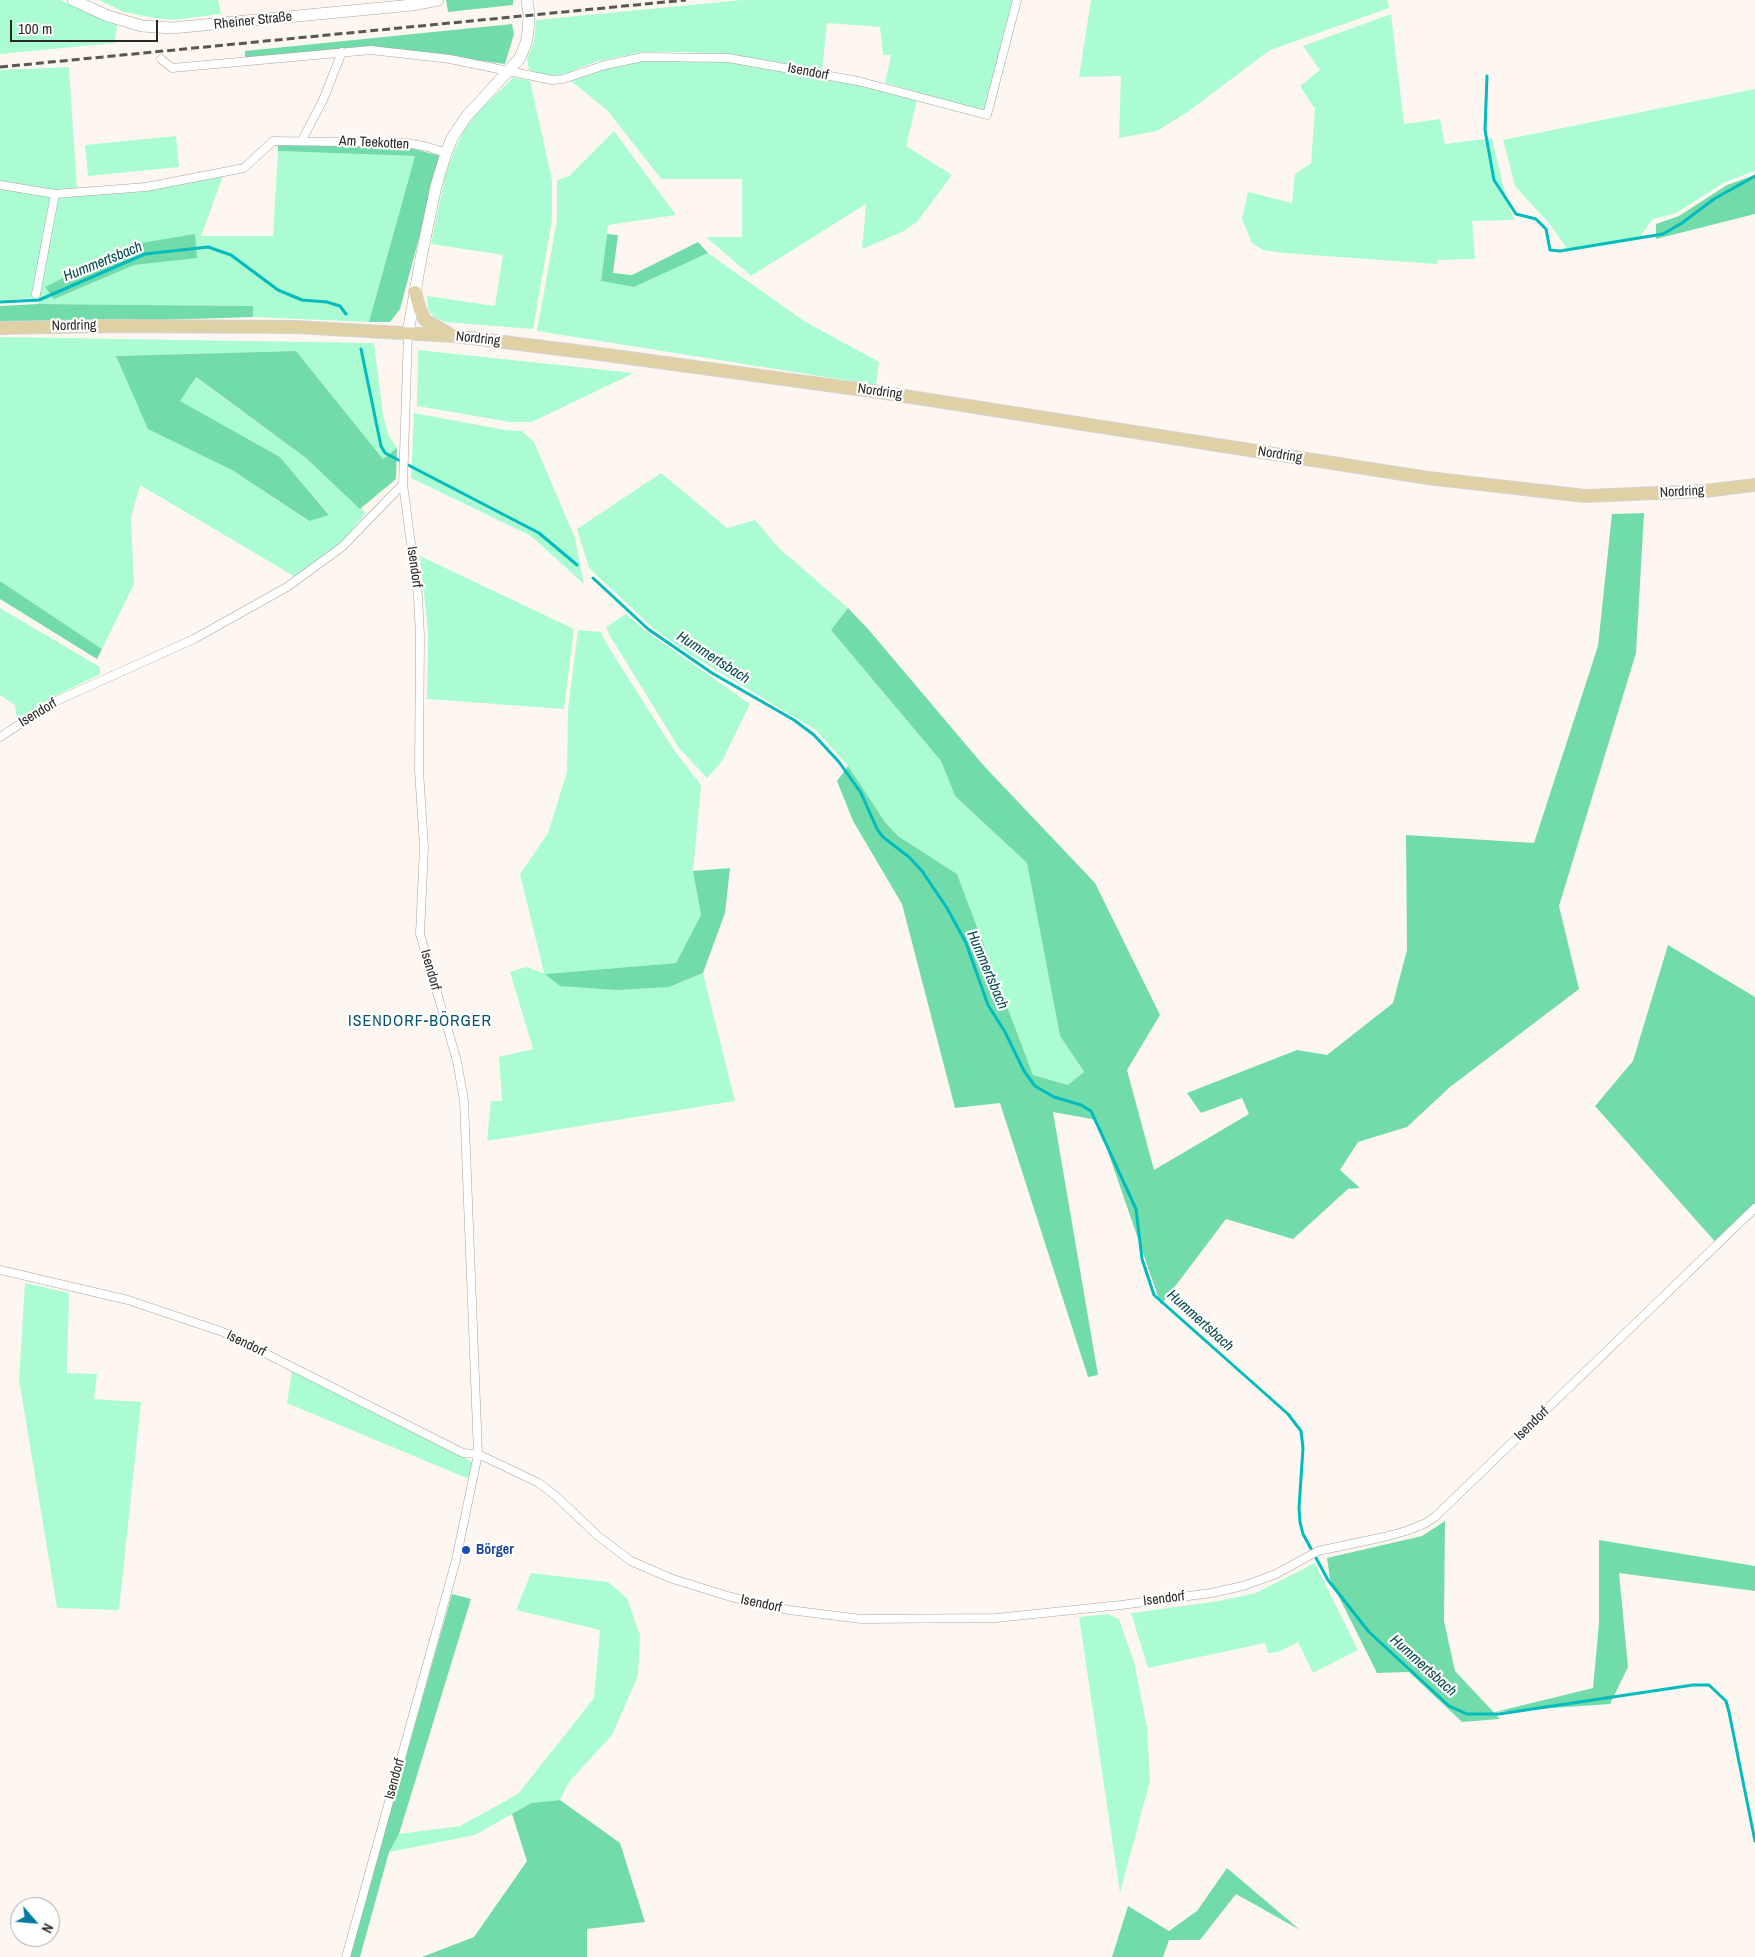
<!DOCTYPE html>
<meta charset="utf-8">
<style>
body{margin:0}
#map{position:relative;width:1755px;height:1957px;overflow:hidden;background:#fef7f1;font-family:"Archivo Narrow",sans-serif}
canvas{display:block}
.north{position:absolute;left:10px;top:1897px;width:50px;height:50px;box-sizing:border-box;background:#fff;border:1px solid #aaa9a8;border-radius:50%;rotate:117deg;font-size:14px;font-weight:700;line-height:20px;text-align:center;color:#2b2926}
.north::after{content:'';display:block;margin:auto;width:18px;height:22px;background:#007aa1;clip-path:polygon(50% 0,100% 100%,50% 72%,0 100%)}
.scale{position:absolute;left:10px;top:20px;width:148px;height:22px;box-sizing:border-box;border:2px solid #2b2926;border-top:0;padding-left:6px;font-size:15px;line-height:18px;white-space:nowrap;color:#2b2926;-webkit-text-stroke:4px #fff;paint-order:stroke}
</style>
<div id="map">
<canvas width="1755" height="1957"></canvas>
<div class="north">N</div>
<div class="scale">100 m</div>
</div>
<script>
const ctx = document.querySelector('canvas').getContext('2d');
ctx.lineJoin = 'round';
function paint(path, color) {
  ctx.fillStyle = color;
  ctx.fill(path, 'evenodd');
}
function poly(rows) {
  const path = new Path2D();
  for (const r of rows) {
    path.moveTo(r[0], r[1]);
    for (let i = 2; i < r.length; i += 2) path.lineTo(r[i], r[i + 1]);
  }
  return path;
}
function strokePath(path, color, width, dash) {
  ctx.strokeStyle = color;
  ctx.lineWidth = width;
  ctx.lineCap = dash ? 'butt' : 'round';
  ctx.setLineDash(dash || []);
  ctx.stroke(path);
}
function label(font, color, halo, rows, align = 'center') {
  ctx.font = font + ' "Archivo Narrow",sans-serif';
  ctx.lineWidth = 4.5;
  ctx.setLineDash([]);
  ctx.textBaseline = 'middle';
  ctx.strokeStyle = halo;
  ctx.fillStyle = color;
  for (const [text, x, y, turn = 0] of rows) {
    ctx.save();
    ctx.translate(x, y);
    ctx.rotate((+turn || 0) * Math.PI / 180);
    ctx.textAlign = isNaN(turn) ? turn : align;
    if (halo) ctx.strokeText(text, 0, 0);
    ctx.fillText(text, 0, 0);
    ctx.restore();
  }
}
const green = poly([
 [0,0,60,0,117,25,115,43,0,54],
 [99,0,218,0,221,14,173,20,154,18,124,12],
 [742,0,1013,0,984,111,885,83,891,55,883,55,880,27,827,23,822,71,729,54,681,52,641,52,595,62,561,75,546,75,529,70,527,59,534,42,536,20],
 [1091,0,1388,0,1389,8,1270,50,1189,111,1157,131,1119,138,1121,76,1079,77],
 [1391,14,1404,124,1440,119,1445,144,1492,138,1504,189,1514,220,1472,221,1475,259,1438,260,1437,264,1284,253,1263,250,1252,243,1242,219,1248,192,1292,203,1295,174,1311,163,1315,109,1300,86,1320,70,1303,46],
 [643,60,727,62,779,69,856,84,917,100,906,146,952,175,917,222,902,232,862,249,866,204,751,276,706,237,742,237,742,179,661,179,607,110,571,81,604,68],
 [69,67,77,190,54,191,0,182,0,70],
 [514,77,530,81,552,180,552,220,533,329,445,322,435,318,428,310,427,296,495,306,503,255,431,244,445,176,454,151,464,130,479,111],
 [1755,89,1755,171,1725,182,1676,213,1653,219,1638,239,1568,250,1548,222,1515,186,1503,140],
 [614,131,676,215,608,225,601,281,634,287,708,253,804,321,879,362,876,385,537,331,557,220,557,180,569,176],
 [176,136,179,167,88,176,85,145],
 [278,151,415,156,369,322,253,317,252,306,38,304,58,198,146,191,223,176,201,236,273,236],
 [0,188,53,196,34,298,0,300],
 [0,337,374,343,383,415,389,436,397,448,383,459,296,351,116,356,232,470,308,521,329,514,280,457,179,401,195,377,306,458,366,513,341,543,297,578,140,485,131,518,134,584,102,649,0,581],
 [418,350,634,373,532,422,510,422,417,406],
 [414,413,505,430,522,431,534,442,575,538,584,584,531,536,411,478],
 [661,473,727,528,755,520,779,548,848,608,831,630,941,761,955,796,1027,863,1060,1036,1084,1073,1068,1085,1033,1075,957,874,898,836,885,822,848,766,816,730,691,655,654,629,589,568,577,529],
 [420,556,574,629,564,709,427,699,428,630],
 [0,608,100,667,100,674,55,696,17,720,15,705,0,695],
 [626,614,646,631,750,704,722,761,707,778,679,748,610,636,606,627],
 [578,630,601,632,606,643,674,750,701,785,693,871,701,915,676,963,545,974,669,987,703,973,735,1101,487,1141,491,1101,502,1101,499,1057,533,1049,510,972,526,967,544,973,520,874,548,833,567,772,568,710],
 [25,1283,69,1293,67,1373,97,1374,94,1399,141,1402,119,1610,57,1608,19,1380],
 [292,1370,473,1462,469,1479,287,1403],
 [1315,1563,1358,1650,1313,1673,1298,1642,1278,1652,1268,1653,1265,1643,1148,1668,1131,1613,1219,1601,1256,1593],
 [531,1573,608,1582,627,1598,640,1635,638,1676,612,1735,569,1782,560,1800,531,1803,475,1835,389,1852,399,1834,460,1826,518,1794,594,1698,600,1630,516,1610],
 [1108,1614,1119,1619,1134,1662,1147,1727,1150,1781,1120,1893,1079,1617]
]);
const forest = poly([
 [446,0,513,0,513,5,448,12],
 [512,24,514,34,505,64,447,56,370,48,245,58,245,51],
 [278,145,406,147,441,156,400,309,390,322,369,322,415,156,278,151],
 [1755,175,1755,214,1656,239,1656,224,1679,216,1727,185],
 [195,234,197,258,134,265,54,299,45,287,129,245],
 [607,234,618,235,613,273,632,275,698,242,708,253,634,287,601,281],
 [38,304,253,306,253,317,0,325,0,306],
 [296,351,383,459,397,448,396,479,360,509,306,458,196,377,180,401,280,457,329,515,309,521,232,470,148,429,116,356],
 [1644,513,1636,653,1559,906,1579,989,1450,1087,1407,1127,1358,1142,1340,1170,1360,1188,1348,1189,1293,1239,1226,1219,1161,1305,1097,1120,1053,1112,1098,1375,1088,1377,1000,1103,955,1108,902,904,853,821,837,781,848,766,885,822,898,836,957,874,1033,1075,1068,1085,1084,1072,1060,1036,1027,863,955,796,941,761,831,630,848,608,868,629,984,766,1095,883,1160,1015,1127,1070,1154,1170,1249,1114,1242,1098,1201,1113,1187,1093,1297,1050,1327,1055,1393,1003,1407,950,1406,835,1534,843,1598,646,1612,514],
 [0,581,102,649,97,659,0,599],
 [730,868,725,913,703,973,669,987,616,990,560,986,545,974,676,963,701,915,693,871],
 [1668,945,1755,997,1755,1204,1718,1245,1595,1106,1633,1061],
 [1445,1521,1444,1621,1455,1671,1500,1719,1462,1722,1409,1672,1377,1673,1330,1579,1327,1558,1422,1536],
 [1599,1540,1755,1566,1755,1591,1619,1573,1628,1667,1610,1704,1495,1712,1593,1688,1599,1623],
 [452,1594,471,1599,399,1834,389,1852,360,1957,349,1957],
 [560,1800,620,1843,645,1922,587,1929,587,1957,422,1957,474,1937,527,1861,512,1814,531,1803],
 [1227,1868,1300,1930,1236,1894,1200,1940,1169,1940,1163,1957,1112,1957,1128,1906,1169,1931,1197,1911]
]);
const stream = poly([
 [1487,76,1485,130,1494,180,1516,214,1536,219,1546,229,1550,250,1560,251,1663,234,1682,223,1714,199,1755,176],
 [0,302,39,300,145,254,208,247,231,255,278,290,302,300,327,302,340,306,346,314],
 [361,349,381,446,385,453,539,533,577,565],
 [593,578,648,629,712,673,794,720,814,735,839,762,861,793,877,829,883,837,909,857,922,871,947,908,966,943,988,1005,1005,1032,1024,1071,1035,1086,1054,1097,1081,1105,1091,1111,1136,1209,1142,1259,1154,1295,1288,1414,1301,1431,1303,1448,1299,1508,1300,1522,1303,1534,1328,1580,1369,1632,1449,1706,1467,1714,1499,1714,1693,1685,1709,1685,1726,1701,1729,1712,1755,1841]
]);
const street = poly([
 [161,59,172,68,371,50,450,59,552,80,563,79,605,65,643,57,728,58,858,81,987,115,1017,0],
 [302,140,323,100,342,52],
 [0,185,55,194,146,187,244,168,273,141,407,143,428,147,446,153],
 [36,294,55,194],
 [0,737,54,702,194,639,287,587,342,547,403,484],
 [0,1270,128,1300,223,1332,463,1453,478,1454,539,1483,557,1497,598,1536,631,1561,670,1578,731,1597,789,1610,861,1619,996,1618,1121,1605,1211,1593,1243,1586,1276,1574,1318,1551,1384,1537,1406,1531,1426,1523,1436,1516,1755,1208],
 [346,1957,456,1560,478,1454,464,1101,457,1061,420,934,424,847,419,771,420,636,418,596,403,484,408,333]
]);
const secondary = poly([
 [73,0,108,16,142,26,172,28,412,5,438,0],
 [408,333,421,258,436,186,446,153,452,138,466,117,520,58,527,40,528,30,529,16,527,0]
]);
const primary = poly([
 [415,292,420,310,425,320,448,333],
 [0,328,105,326,296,327,455,336,592,353,879,392,1428,478,1585,496,1705,491,1755,485]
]);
const rail = poly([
 [0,67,686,0]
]);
const markers = [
 [466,1550,5,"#1a4fb4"]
];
const streetNames = [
 ["Rheiner Straße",253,21,-6],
 ["Isendorf",808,72,11],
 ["Am Teekotten",374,143,3],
 ["Nordring",74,326,-1],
 ["Nordring",478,339,6],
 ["Nordring",880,392,8],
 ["Nordring",1280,455,9],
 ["Nordring",1682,492,-3],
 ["Isendorf",414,567,82],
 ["Isendorf",38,713,-31],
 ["Isendorf",430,970,74],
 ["Isendorf",246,1344,26],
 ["Isendorf",1532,1424,-44],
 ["Isendorf",1164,1599,-7],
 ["Isendorf",761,1604,12],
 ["Isendorf",395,1779,-75]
];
const transitNames = [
 ["Börger",476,1550]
];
const waterNames = [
 ["Hummertsbach",103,262,-22],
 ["Hummertsbach",713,658,33],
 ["Hummertsbach",987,970,67],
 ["Hummertsbach",1200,1321,42],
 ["Hummertsbach",1423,1666,42]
];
const quarterNames = [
 ["ISENDORF-BÖRGER",420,1022]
];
paint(green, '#abfcd3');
paint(forest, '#72dbaa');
strokePath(stream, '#01bbbd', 3);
strokePath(street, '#a9a39d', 9);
strokePath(secondary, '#a9a39d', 12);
strokePath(primary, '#d5d4d4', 14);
strokePath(street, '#fff', 8);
strokePath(secondary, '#fff', 11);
strokePath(primary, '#dfd0a5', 12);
strokePath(rail, '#5a5753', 3, [8, 4]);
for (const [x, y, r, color] of markers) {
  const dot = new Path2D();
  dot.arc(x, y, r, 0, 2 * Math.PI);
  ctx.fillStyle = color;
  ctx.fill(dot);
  strokePath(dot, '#fff', 2);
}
label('14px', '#2b2926', '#fff', streetNames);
label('bold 14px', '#164399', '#fff', transitNames, 'left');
label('italic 15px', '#05494a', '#fff', waterNames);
ctx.letterSpacing = '1px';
label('16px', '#05536e', '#fff', quarterNames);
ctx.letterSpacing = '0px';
</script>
